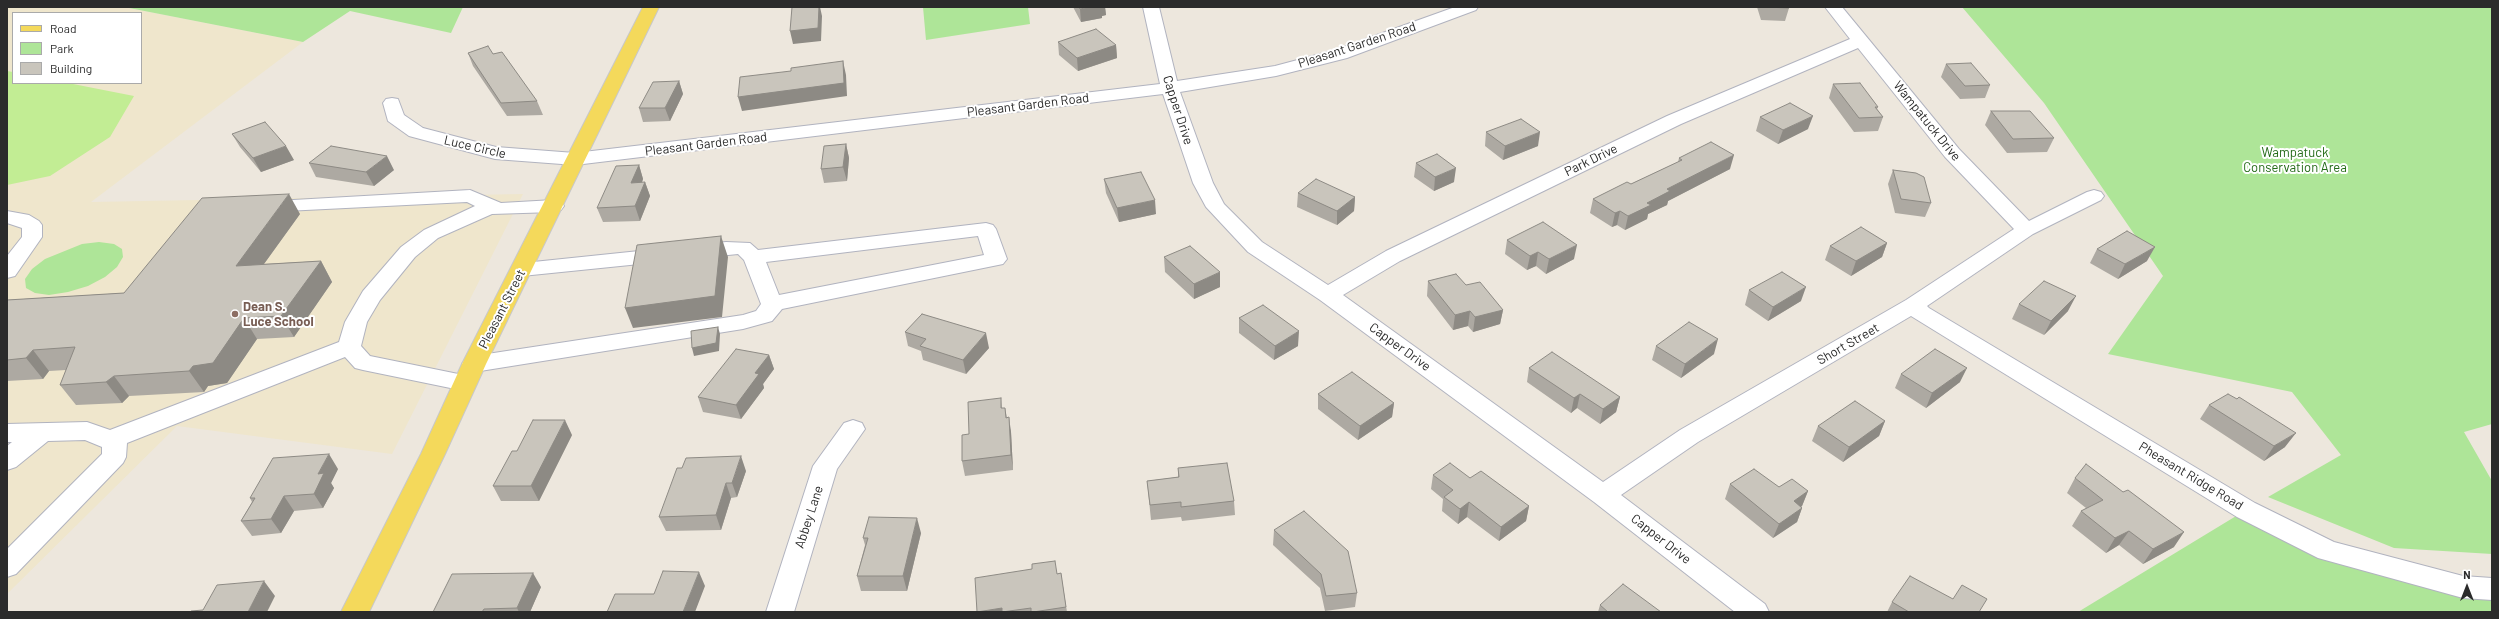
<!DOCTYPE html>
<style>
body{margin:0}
#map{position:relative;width:2499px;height:619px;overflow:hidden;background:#ede7dd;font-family:Barlow,sans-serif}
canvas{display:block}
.frame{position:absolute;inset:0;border:8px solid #2b2b2b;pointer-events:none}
.legend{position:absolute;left:12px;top:12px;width:130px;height:72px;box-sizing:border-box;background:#fff;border:1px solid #aaa;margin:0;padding:5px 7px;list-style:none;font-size:12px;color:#2b2b2b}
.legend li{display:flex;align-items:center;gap:8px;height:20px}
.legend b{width:20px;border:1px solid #aaa}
.north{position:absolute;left:2447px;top:567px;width:40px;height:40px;-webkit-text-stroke:3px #fff;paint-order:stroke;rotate:0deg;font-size:11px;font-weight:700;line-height:16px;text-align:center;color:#2b2b2b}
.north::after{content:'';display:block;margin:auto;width:14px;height:18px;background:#2b2b2b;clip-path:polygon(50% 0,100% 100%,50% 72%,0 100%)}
</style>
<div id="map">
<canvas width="2499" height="619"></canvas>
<div class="frame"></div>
<ul class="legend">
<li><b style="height:5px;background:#f4d95b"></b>Road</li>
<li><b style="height:11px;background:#aee598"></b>Park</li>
<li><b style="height:11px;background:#c9c5bc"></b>Building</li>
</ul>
<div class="north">N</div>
</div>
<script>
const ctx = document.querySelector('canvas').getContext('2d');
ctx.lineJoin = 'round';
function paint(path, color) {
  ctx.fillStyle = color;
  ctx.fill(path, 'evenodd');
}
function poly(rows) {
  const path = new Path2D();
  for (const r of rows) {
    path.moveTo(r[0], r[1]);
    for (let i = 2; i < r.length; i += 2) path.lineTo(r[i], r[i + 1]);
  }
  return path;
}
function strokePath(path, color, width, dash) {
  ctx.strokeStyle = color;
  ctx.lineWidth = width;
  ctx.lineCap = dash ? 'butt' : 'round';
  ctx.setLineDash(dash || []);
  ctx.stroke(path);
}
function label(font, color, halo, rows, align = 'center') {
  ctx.font = font + ' Barlow,sans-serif';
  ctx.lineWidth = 4;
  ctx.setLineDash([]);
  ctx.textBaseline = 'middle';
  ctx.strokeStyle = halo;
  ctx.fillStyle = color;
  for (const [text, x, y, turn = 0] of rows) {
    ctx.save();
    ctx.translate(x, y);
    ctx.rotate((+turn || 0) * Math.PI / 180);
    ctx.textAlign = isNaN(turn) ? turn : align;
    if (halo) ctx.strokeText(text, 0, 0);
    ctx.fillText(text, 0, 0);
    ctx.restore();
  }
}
const education = poly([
 [7,7,124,7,303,42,91,202,523,194,392,454,177,426,7,594],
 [13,13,141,13,141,83,13,83]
]);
const green = poly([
 [124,7,463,7,451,33,350,11,303,42],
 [923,7,1028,7,1030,24,926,40],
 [1962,7,2492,7,2492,424,2464,432,2492,481,2492,554,2394,548,2268,497,2341,455,2292,392,2108,354,2163,276,2044,103],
 [99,242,114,244,122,249,123,257,117,267,105,277,88,286,68,292,49,295,35,293,26,288,25,279,32,269,45,259,82,244],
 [2246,510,2327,551,2492,589,2492,612,2078,612]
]);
const pitch = poly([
 [7,71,13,72,13,83,68,83,134,96,110,137,50,176,7,185]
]);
const minor = poly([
 [1143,7,1159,7,1177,81,1275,66,1335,50,1455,7,1478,7,1476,10,1347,58,1276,76,1180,92,1213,183,1224,204,1262,242,1328,285,1386,251,1667,116,1850,39,1825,7,1842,7,1959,149,2029,221,2087,192,2094,190,2101,192,2104,196,2101,200,2033,234,1927,306,1929,308,2255,503,2334,542,2463,576,2492,578,2492,600,2463,598,2318,558,2237,517,1911,316,1698,442,1621,495,1765,604,1769,612,1735,612,1594,502,1320,300,1248,252,1206,207,1193,183,1163,94,575,165,495,159,409,136,388,121,383,103,386,99,392,98,398,99,404,115,423,128,496,147,575,153,1160,84,1143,7],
 [1858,48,1945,157,2014,229,1906,300,1680,430,1603,482,1343,295,1400,261,1681,124,1858,48],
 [470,190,501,203,554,200,561,202,564,206,561,210,554,212,492,214,438,238,415,257,380,300,367,322,361,346,370,356,473,377,477,383,473,389,465,391,363,370,355,368,345,357,127,443,126,457,123,463,16,574,7,577,7,549,102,454,102,447,85,440,48,441,16,467,7,470,7,446,12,442,7,442,7,424,87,422,110,430,339,342,345,322,363,291,401,247,424,230,475,206,467,202,265,212,258,210,255,206,258,202,470,190],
 [7,211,29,215,39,221,42,225,42,237,15,276,7,278,7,256,22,237,22,228,7,223,7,211],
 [986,223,993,225,996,229,1007,259,1003,264,782,309,772,321,743,329,474,372,466,370,462,364,466,358,474,356,743,315,756,311,761,304,744,260,738,254,522,276,514,274,511,269,514,264,726,242,750,243,758,250,986,223],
 [978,236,984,255,779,295,766,262,978,236],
 [853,420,862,423,865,429,837,469,794,612,766,612,813,466,844,423,853,420]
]);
const major = poly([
 [643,7,659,7,486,364,445,454,369,612,341,612,421,454,462,364,643,7]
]);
const wall = poly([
 [1073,7,1105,7,1106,15,1102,16,1102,18,1081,22],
 [1757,7,1789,7,1789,8,1785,21,1761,20],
 [1058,42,1116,45,1117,58,1078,71,1059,55],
 [468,53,493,54,537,101,543,115,507,116,473,66],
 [1946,64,1990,85,1985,98,1960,99,1941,77],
 [679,81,683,94,670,121,643,122,639,108],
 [1833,84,1878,107,1877,109,1883,117,1878,131,1854,132,1829,98],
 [1991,111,2054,138,2047,152,2007,153,1985,125],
 [1760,117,1808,129,1778,144,1756,131],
 [1486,132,1538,146,1503,160,1485,146],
 [232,134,294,160,261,172,240,147],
 [846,144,849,158,847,181,824,183,821,169],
 [1679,158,1730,169,1668,201,1667,205,1648,214,1647,219,1625,230,1617,225,1612,227,1590,213,1593,199,1631,184,1678,162],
 [309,163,394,170,374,186,316,177],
 [1416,163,1454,182,1434,191,1414,177],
 [639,165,643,179,642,183,645,182,650,196,640,221,603,222,597,208],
 [1893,170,1931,203,1925,217,1895,213,1888,184],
 [1104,179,1156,214,1119,222,1106,193],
 [1298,193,1355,197,1354,211,1337,225,1297,207],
 [300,214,264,264,321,261,332,282,294,337,257,339,227,383,208,386,204,392,129,396,122,403,76,405,60,385,66,370,49,371,43,379,7,381,7,300,124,293],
 [1507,240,1574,259,1546,274,1536,266,1527,270,1505,254],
 [1887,243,1882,257,1851,276,1825,260,1830,246],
 [2097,249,2147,261,2118,279,2090,263],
 [1164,257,1220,287,1194,299,1165,272],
 [1428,281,1466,285,1503,310,1500,324,1473,332,1468,326,1453,330,1427,296],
 [1749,290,1801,301,1768,321,1745,305],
 [2019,304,2068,311,2044,335,2012,319],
 [1239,318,1298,346,1274,360,1239,333],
 [905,332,989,348,966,374,923,360,921,351,908,346],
 [1656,346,1714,354,1681,378,1652,360],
 [769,355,774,369,763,384,764,388,741,419,703,412,698,397],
 [1529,368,1620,397,1616,412,1600,424,1577,408,1571,413,1527,382],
 [1901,374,1960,382,1926,408,1895,388],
 [1318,394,1394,403,1392,417,1358,440,1318,409],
 [1001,398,1002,408,1005,408,1007,418,1011,432,1013,470,965,476,962,461,969,434],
 [2209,405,2285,447,2264,461,2200,419],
 [1885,421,1879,436,1843,462,1812,441,1818,426],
 [572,435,539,501,501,501,493,486,517,451],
 [1178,468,1234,501,1235,515,1182,521,1181,517,1151,520,1147,481,1178,477],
 [338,469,331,483,334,488,323,508,294,511,281,533,252,536,241,521,252,502,250,498],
 [746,471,737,497,731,498,721,530,666,531,659,517],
 [1433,475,1470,478,1529,506,1526,521,1499,541,1467,517,1458,524,1442,511,1443,499,1431,489],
 [2075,478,2174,547,2143,564,2119,545,2106,553,2072,526,2081,511,2086,508,2067,493],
 [1730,484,1779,487,1808,491,1802,506,1801,507,1802,508,1797,522,1773,538,1725,499],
 [1274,530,1357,593,1355,607,1325,611,1320,588,1273,545],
 [921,533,907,591,861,591,857,576,865,545,863,538],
 [1061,573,1067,612,977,612,1057,574],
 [541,587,530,612,433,612],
 [1953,599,1980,612,1887,612,1892,602],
 [1600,605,1661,612,1598,612]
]);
const shadedWall = poly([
 [819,7,820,7,822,16,821,41,793,44,790,31],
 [1090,7,1105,7,1106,15,1102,16,1102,18,1081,22,1080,9],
 [1116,45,1117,58,1078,71,1077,58],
 [843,61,846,75,847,96,742,111,738,97],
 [679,81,683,94,670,121,665,108],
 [1813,116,1808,129,1778,144,1783,130],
 [1540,132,1538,146,1503,160,1505,146],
 [846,144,849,158,847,181,843,167],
 [286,146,294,160,261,172,253,158],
 [1734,155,1730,169,1668,201,1667,205,1648,214,1647,219,1625,230,1628,216,1667,189],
 [387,156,394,170,374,186,366,172],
 [639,165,643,179,636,197,631,183],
 [1456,168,1454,182,1434,191,1435,177],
 [645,182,650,196,640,221,635,206],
 [289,194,300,214,248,286,236,266],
 [1355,197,1354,211,1337,225,1337,211],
 [1155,200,1156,214,1119,222,1117,208],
 [1620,211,1617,225,1612,227,1615,213],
 [721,236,728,257,722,317,633,328,625,308],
 [1887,243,1882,257,1851,276,1856,261],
 [1577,245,1574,259,1546,274,1549,259],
 [2155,247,2147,261,2118,279,2125,264],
 [1538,252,1536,266,1527,270,1530,256],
 [321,261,332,282,294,337,281,316],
 [1220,272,1220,287,1194,299,1194,284],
 [1806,287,1801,301,1768,321,1773,307],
 [2076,296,2068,311,2044,335,2051,321],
 [1503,310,1500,324,1473,332,1475,317],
 [1470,311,1468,326,1453,330,1455,315],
 [244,318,257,339,227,383,208,386,204,392,189,371,193,366],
 [718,327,720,334,719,351,694,356,692,348],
 [1299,331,1298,346,1274,360,1275,346],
 [986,333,989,348,966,374,963,360],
 [1718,339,1714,354,1681,378,1685,364],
 [33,350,49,371,43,379,26,358],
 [769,355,774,369,763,384,764,388,741,419,736,405,755,373],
 [1967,368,1960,382,1926,408,1932,393],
 [114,376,129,396,122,403,106,382],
 [1580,394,1577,408,1571,413,1574,398],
 [1620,397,1616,412,1600,424,1603,409],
 [1394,403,1392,417,1358,440,1360,426],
 [1009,417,1011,432,1013,470,1011,455],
 [565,420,572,435,539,501,531,486],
 [1885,421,1879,436,1843,462,1849,447],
 [2296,433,2285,447,2264,461,2274,446],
 [329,454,338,469,331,483,334,488,323,508,314,494,318,474],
 [741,456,746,471,737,497,732,483],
 [726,483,731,498,721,530,716,515],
 [1808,491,1802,506,1788,516,1794,501],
 [284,496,294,511,281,533,271,519],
 [1469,502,1467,517,1458,524,1460,509],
 [1529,506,1526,521,1499,541,1501,527],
 [1802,508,1797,522,1773,538,1779,524],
 [917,518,921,533,907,591,903,576],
 [2129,531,2119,545,2106,553,2115,538],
 [2184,532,2174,547,2143,564,2153,549],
 [699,572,705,586,695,612,683,612],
 [533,573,541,587,530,612,519,612,517,608],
 [264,581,275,596,267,612,248,612],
 [1002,608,1003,612,977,612]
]);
const building = poly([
 [792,7,819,7,818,28,790,31,792,7],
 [1079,7,1090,7,1080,9,1079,7],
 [1765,7,1789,7,1789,8,1765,7],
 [1096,29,1116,45,1077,58,1058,42,1096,29],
 [488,46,493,54,502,52,537,101,501,103,468,53,488,46],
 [843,61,844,83,738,97,740,77,791,71,791,68,843,61],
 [1971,63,1990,85,1965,86,1946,64,1971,63],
 [679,81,665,108,639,108,653,82,679,81],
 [1860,83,1878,107,1875,107,1883,117,1859,118,1833,84,1860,83],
 [1790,103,1813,116,1783,130,1760,117,1790,103],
 [1991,111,2030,111,2054,138,2013,139,1991,111],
 [1521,119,1540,132,1505,146,1486,132,1521,119],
 [265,122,286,146,253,158,232,134,265,122],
 [1711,142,1734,155,1667,189,1670,191,1647,203,1651,205,1628,216,1620,211,1615,213,1593,199,1627,182,1631,184,1682,160,1679,158,1711,142],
 [846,144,843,167,821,169,824,146,846,144],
 [331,146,387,156,366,172,309,163,331,146],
 [1437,154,1456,168,1435,177,1416,163,1437,154],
 [639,165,631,183,645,182,635,206,597,208,616,166,639,165],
 [1893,170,1916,173,1924,177,1931,203,1901,199,1893,170],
 [1141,172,1155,200,1117,208,1104,179,1141,172],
 [1316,179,1355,197,1337,211,1298,193,1316,179],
 [289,194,236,266,321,261,281,316,244,318,213,363,193,366,189,371,114,376,106,382,60,385,75,347,33,350,26,358,7,360,7,300,124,293,202,198,289,194],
 [1543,222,1577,245,1549,259,1538,252,1530,256,1507,240,1543,222],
 [1861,227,1887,243,1856,261,1830,246,1861,227],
 [2127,231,2155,247,2125,264,2097,249,2127,231],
 [721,236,715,296,625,308,637,245,721,236],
 [1190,246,1220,272,1194,284,1164,257,1190,246],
 [1782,272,1806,287,1773,307,1749,290,1782,272],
 [1456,274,1466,285,1480,282,1503,310,1475,317,1470,311,1455,315,1428,281,1456,274],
 [2044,281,2076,296,2051,321,2019,304,2044,281],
 [1263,305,1299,331,1275,346,1239,318,1263,305],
 [922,314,986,333,963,360,920,346,926,339,905,332,922,314],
 [1689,322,1718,339,1685,364,1656,346,1689,322],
 [718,327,716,343,692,348,691,331,718,327],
 [736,349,769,355,755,373,759,374,736,405,698,397,736,349],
 [1935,349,1967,368,1932,393,1901,374,1935,349],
 [1552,352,1620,397,1603,409,1580,394,1574,398,1529,368,1552,352],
 [1352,372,1394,403,1360,426,1318,394,1352,372],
 [2228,394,2237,399,2239,397,2296,433,2274,446,2209,405,2228,394],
 [1001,398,1001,408,1005,408,1006,418,1009,417,1011,455,962,461,962,435,969,434,968,402,1001,398],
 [1855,401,1885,421,1849,447,1818,426,1855,401],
 [533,420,565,420,531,486,493,486,512,451,517,451,533,420],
 [329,454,318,474,324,473,314,494,284,496,271,519,241,521,255,498,250,498,273,458,329,454],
 [741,456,732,483,726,483,716,515,659,517,677,468,682,468,686,458,741,456],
 [1227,463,1234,501,1181,507,1181,502,1150,505,1147,481,1179,477,1178,468,1227,463],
 [1450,463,1470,478,1481,471,1529,506,1501,527,1469,502,1460,509,1444,497,1453,490,1433,475,1450,463],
 [2086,464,2123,492,2128,490,2184,532,2153,549,2129,531,2115,538,2081,511,2103,500,2075,478,2086,464],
 [1754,469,1779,487,1792,479,1808,491,1794,501,1802,508,1779,524,1730,484,1754,469],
 [1304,511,1348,551,1357,593,1326,596,1321,574,1274,530,1304,511],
 [869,517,917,518,903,576,857,576,868,538,863,538,869,517],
 [1055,561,1057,574,1061,573,1066,607,1033,612,1031,612,1031,608,1002,612,1002,608,977,612,975,578,1032,569,1032,564,1055,561],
 [663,571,699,572,683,612,607,612,615,594,654,594,663,571],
 [533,573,517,608,484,609,482,612,433,612,452,574,533,573],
 [1910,576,1953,599,1962,585,1987,599,1979,612,1909,612,1892,602,1910,576],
 [264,581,248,612,190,612,191,611,203,610,217,585,264,581],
 [1623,584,1661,612,1608,612,1600,605,1623,584]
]);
const markers = [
 [235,314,4,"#8d6e63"]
];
const streetNames = [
 ["Pleasant Garden Road",1357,45,-18],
 ["Pleasant Garden Road",1028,105,-7],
 ["Capper Drive",1178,110,72],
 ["Wampatuck Drive",1927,121,51],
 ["Pleasant Garden Road",706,144,-7],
 ["Luce Circle",475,147,13],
 ["Park Drive",1591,160,-26],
 ["Pleasant Street",502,309,-63],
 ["Short Street",1848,344,-30],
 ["Capper Drive",1400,347,36],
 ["Pheasant Ridge Road",2191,476,31],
 ["Abbey Lane",809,517,-72],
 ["Capper Drive",1661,539,38]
];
const parkNames = [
 ["Wampatuck",2295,153],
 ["Conservation Area",2295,168]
];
const educationNames = [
 ["Dean S.",243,307],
 ["Luce School",243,322]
];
paint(education, '#efe6cc');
paint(green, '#aee598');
paint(pitch, '#c2ed94');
strokePath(minor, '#b1b3bf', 2);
strokePath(major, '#c8c8c8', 2);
paint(minor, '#fff');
paint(major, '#f4d95b');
paint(wall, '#ada9a2');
paint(shadedWall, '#8d8a84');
paint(building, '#c9c5bc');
strokePath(building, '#8d8a84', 1);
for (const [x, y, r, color] of markers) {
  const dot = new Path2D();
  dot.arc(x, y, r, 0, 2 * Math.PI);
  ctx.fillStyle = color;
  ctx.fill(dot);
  strokePath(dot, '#fff', 1.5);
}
label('13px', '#2b2b2b', '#fff', streetNames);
label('13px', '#256b19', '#fff', parkNames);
label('bold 13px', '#785e54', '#fff', educationNames, 'left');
</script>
